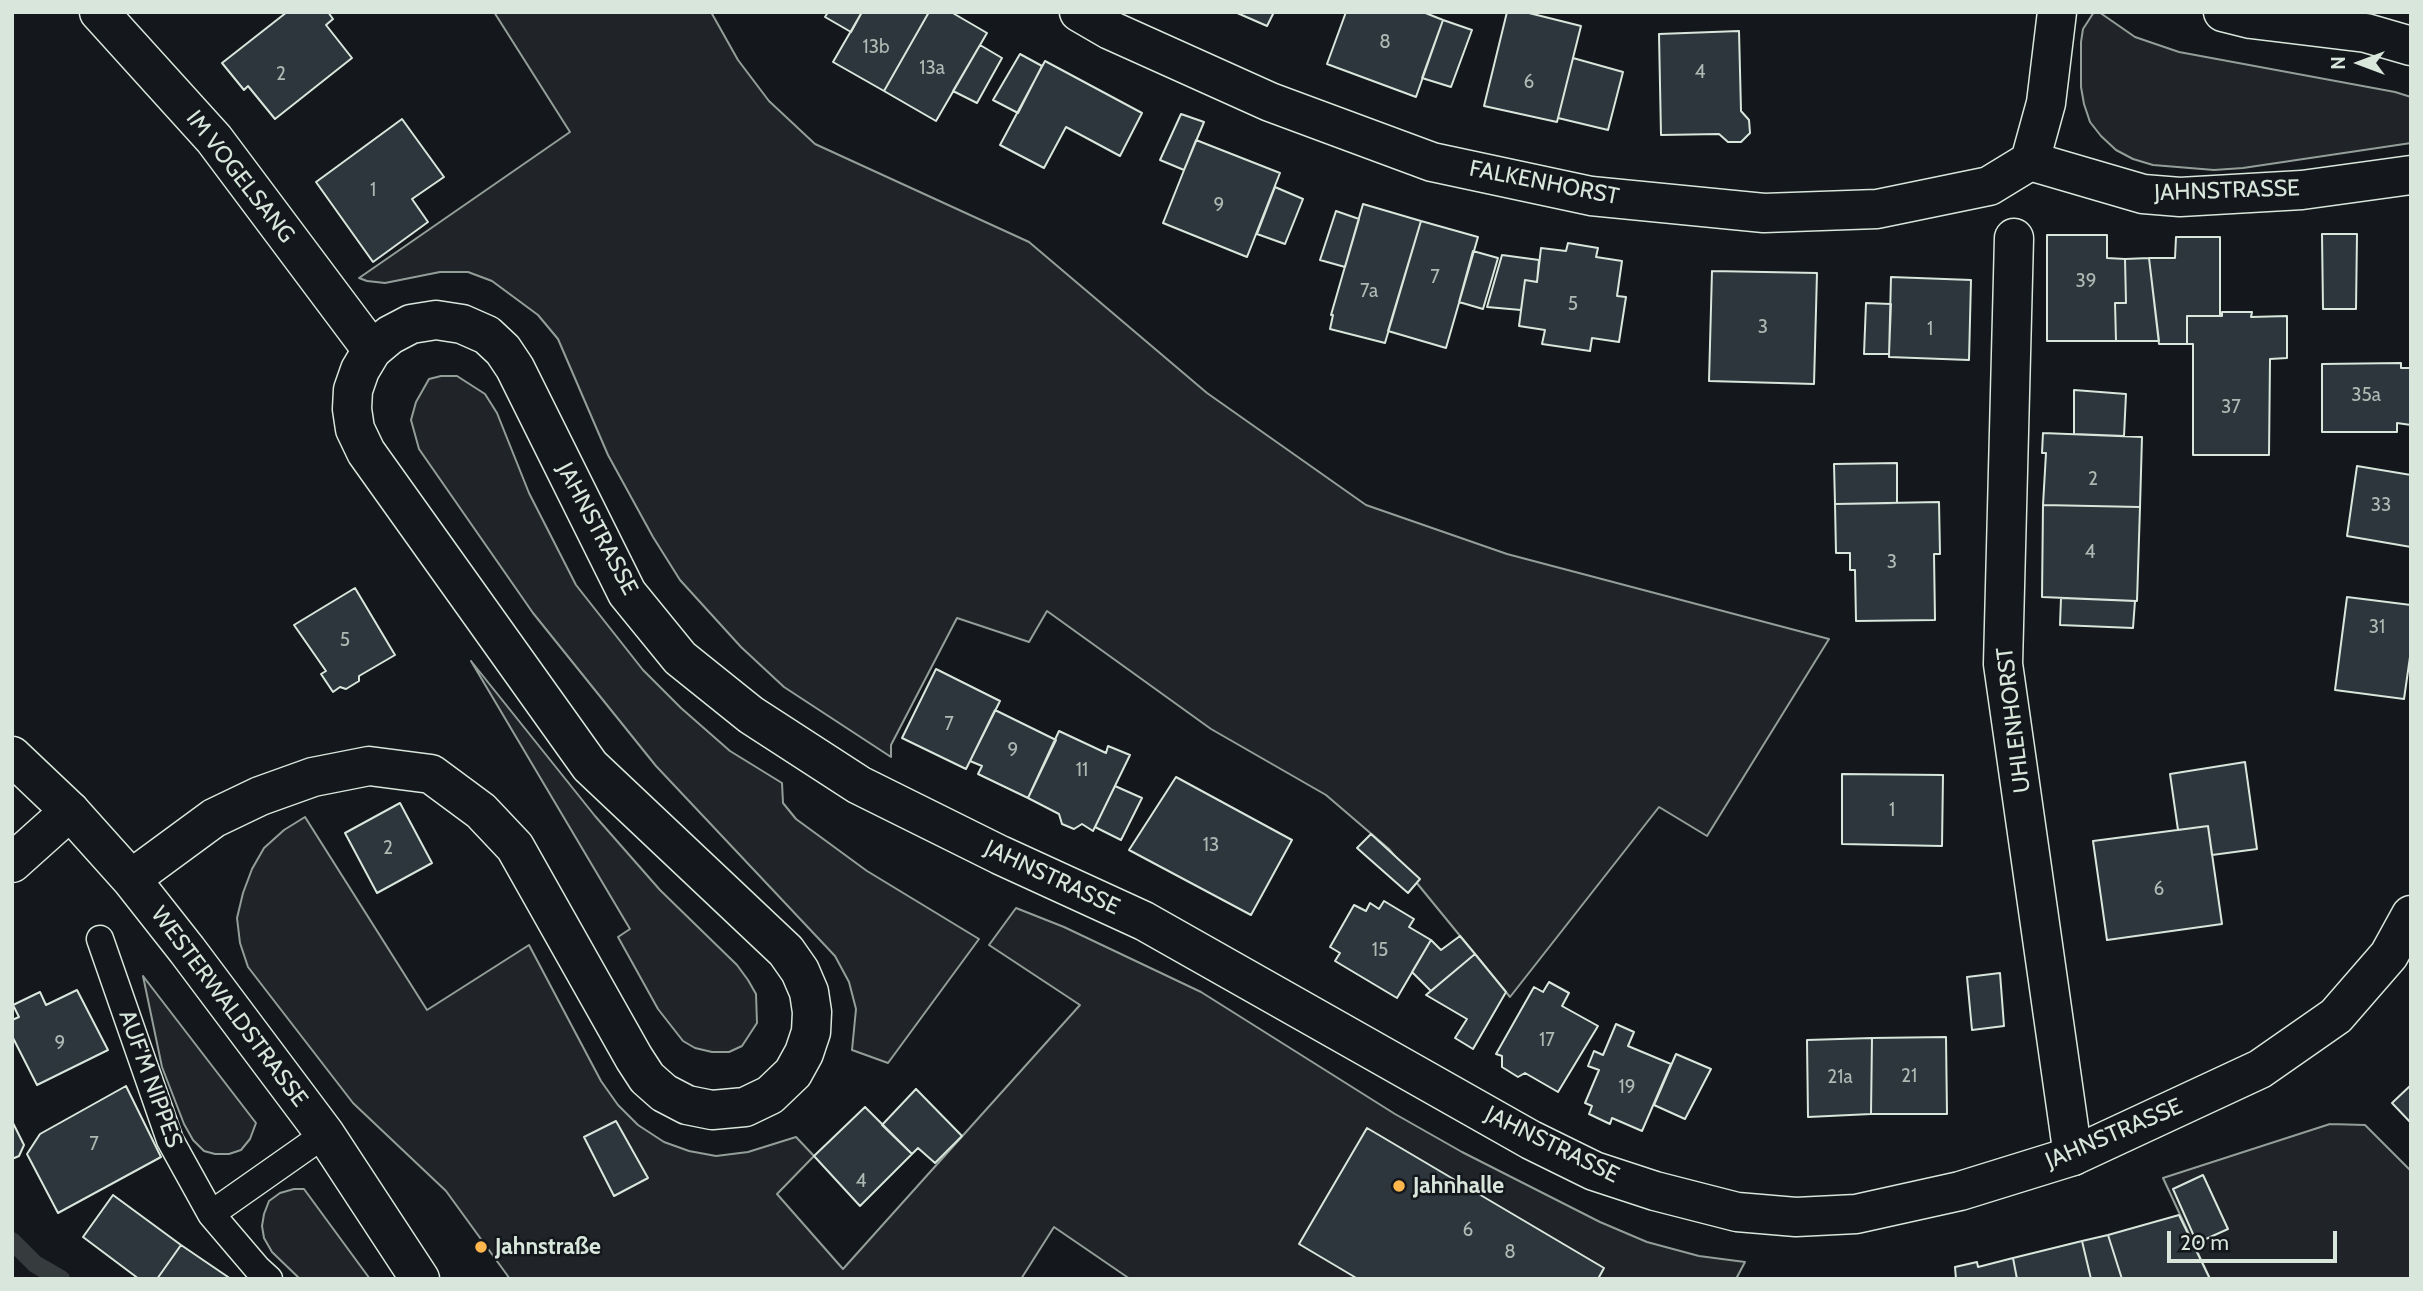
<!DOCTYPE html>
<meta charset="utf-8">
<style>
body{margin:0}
#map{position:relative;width:2423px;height:1291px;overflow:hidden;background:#14181c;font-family:Cabin,sans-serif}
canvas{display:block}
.frame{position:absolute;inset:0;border:14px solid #d8e6dc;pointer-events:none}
.north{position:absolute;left:2325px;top:28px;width:70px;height:70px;-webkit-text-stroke:5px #14181c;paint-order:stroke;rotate:270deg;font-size:19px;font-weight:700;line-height:28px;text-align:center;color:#d8e6dc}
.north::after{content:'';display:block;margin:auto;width:24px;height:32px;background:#d8e6dc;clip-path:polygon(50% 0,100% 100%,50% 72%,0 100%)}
.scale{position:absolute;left:2167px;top:1231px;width:170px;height:32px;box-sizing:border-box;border:4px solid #d8e6dc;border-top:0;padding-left:9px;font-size:21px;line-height:24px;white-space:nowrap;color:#d8e6dc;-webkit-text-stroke:5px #14181c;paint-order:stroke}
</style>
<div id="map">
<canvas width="2423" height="1291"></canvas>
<div class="frame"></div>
<div class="north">N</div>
<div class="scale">20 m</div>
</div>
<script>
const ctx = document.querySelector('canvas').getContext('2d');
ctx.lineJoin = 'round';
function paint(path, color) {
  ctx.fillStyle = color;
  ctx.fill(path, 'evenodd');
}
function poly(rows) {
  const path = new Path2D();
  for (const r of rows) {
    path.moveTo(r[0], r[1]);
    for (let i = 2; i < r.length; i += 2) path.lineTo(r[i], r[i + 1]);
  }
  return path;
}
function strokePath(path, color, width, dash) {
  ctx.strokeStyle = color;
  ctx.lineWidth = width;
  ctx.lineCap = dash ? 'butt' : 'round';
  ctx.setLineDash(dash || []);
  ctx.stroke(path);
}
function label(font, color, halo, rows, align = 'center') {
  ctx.font = font + ' Cabin,sans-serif';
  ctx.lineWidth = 5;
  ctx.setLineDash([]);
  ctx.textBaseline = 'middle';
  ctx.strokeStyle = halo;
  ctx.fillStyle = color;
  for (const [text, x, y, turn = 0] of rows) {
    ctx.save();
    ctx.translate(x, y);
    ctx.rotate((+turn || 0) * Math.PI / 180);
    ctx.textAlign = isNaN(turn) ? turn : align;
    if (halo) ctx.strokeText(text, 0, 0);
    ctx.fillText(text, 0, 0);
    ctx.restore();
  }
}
const green = poly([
 [494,12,711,12,738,60,769,101,815,144,1029,242,1207,393,1366,505,1507,554,1829,639,1707,836,1659,807,1510,997,1389,849,1326,795,1211,729,1047,611,1029,642,957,618,891,745,891,757,784,687,741,647,680,580,653,537,608,455,558,339,538,315,492,281,468,272,440,272,385,283,367,281,359,278,570,132,494,12],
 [2094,12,2099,12,2135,37,2179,52,2395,92,2411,97,2411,143,2243,168,2214,170,2153,165,2133,159,2116,150,2101,136,2090,122,2084,104,2081,87,2081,42,2083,29,2094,12],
 [441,376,457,376,485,394,497,413,529,493,576,585,643,670,681,708,730,751,782,783,783,803,796,819,867,871,979,939,888,1063,852,1050,856,1009,849,982,835,956,656,766,533,613,419,449,411,420,416,402,429,379,441,376],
 [471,661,595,816,660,890,737,965,748,980,756,994,757,1023,742,1046,729,1052,712,1052,695,1048,683,1041,658,1009,618,937,630,929,471,661],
 [305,817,427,1010,529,945,601,1081,618,1105,638,1125,664,1142,689,1151,716,1156,748,1152,796,1137,814,1156,777,1194,843,1269,1080,1005,989,945,1016,908,1064,927,1201,992,1395,1114,1462,1152,1600,1222,1647,1242,1699,1256,1745,1262,1736,1279,1130,1279,1054,1227,1021,1279,510,1279,446,1191,353,1103,248,967,240,943,237,918,243,893,252,869,264,848,284,830,305,817],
 [143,976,256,1123,250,1139,241,1150,229,1154,215,1154,204,1151,193,1140,184,1124,162,1067,143,976],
 [2330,1124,2365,1125,2411,1171,2411,1279,2210,1279,2163,1178,2330,1124],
 [294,1189,304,1189,370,1279,300,1279,272,1252,264,1238,262,1226,264,1214,269,1201,280,1193,294,1189]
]);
const stream = poly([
 [12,1241,35,1264,61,1279]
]);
const building = poly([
 [287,12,328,12,333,19,326,25,352,58,275,119,248,86,244,90,222,63,287,12],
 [828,12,862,12,851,32,825,17,828,12],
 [862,12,929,12,884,91,833,62,862,12],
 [929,12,951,12,987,33,936,121,884,91,929,12],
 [1235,12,1274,12,1267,26,1235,12],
 [1346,12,1423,12,1443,20,1416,97,1327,64,1346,12],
 [1507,12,1525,12,1581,26,1557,122,1484,106,1507,12],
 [1443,20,1472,30,1451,87,1422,78,1443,20],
 [1739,31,1741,111,1749,120,1750,133,1741,142,1728,142,1719,134,1661,135,1659,34,1739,31],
 [980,45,1002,58,977,103,953,91,980,45],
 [1020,54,1042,66,1018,113,993,100,1020,54],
 [1573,58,1623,72,1608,130,1558,118,1573,58],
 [1045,61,1142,113,1120,156,1066,127,1044,168,1000,145,1045,61],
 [1181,114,1204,122,1184,170,1160,160,1181,114],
 [402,119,444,177,412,199,428,222,373,262,316,182,402,119],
 [1196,140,1280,173,1247,257,1163,223,1196,140],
 [1275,187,1303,199,1285,244,1257,234,1275,187],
 [1363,204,1421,221,1385,343,1330,329,1333,315,1331,315,1363,204],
 [1336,211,1359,219,1345,267,1320,260,1336,211],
 [1421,221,1478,237,1446,348,1388,331,1421,221],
 [2322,234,2357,234,2356,309,2323,309,2322,234],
 [2047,235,2107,235,2107,258,2125,259,2126,303,2115,303,2116,341,2047,341,2047,235],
 [2176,237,2220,237,2220,316,2187,316,2187,344,2159,344,2149,258,2175,258,2176,237],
 [1568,243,1598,248,1596,257,1622,261,1617,296,1626,297,1619,342,1592,338,1590,351,1542,344,1545,330,1519,326,1525,280,1537,282,1541,248,1566,251,1568,243],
 [1473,251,1498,258,1483,309,1459,302,1473,251],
 [1502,255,1539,260,1537,282,1525,280,1521,310,1487,307,1502,255],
 [2149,258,2159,341,2116,341,2115,303,2126,303,2125,259,2149,258],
 [1712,271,1817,273,1814,384,1709,381,1712,271],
 [1891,277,1971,280,1969,360,1889,357,1891,277],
 [1866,303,1891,304,1889,354,1864,354,1866,303],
 [2222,312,2252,312,2251,317,2287,316,2287,358,2270,359,2269,455,2193,455,2193,344,2187,344,2187,316,2222,316,2222,312],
 [2401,363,2401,368,2411,368,2411,425,2397,423,2397,432,2322,432,2322,364,2401,363],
 [2074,390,2126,394,2124,436,2074,434,2074,390],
 [2043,433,2142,437,2140,507,2043,505,2046,453,2042,453,2043,433],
 [1897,463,1897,503,1835,504,1834,464,1897,463],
 [2357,466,2411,475,2411,547,2347,536,2357,466],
 [1939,502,1940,554,1934,554,1935,620,1856,621,1855,570,1850,570,1850,553,1836,553,1835,504,1939,502],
 [2043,505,2140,507,2137,601,2042,597,2043,505],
 [355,588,395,655,359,676,359,681,346,689,340,687,333,692,321,674,326,671,294,625,355,588],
 [2347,597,2411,605,2411,650,2404,699,2335,690,2347,597],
 [2061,598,2135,601,2133,628,2060,625,2061,598],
 [936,669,1000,701,966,769,902,738,936,669],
 [995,710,1056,740,1028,798,978,774,982,766,970,761,995,710],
 [1059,731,1106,753,1108,746,1130,755,1093,831,1082,824,1074,829,1062,824,1059,814,1028,798,1059,731],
 [2245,762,2257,849,2212,855,2208,826,2178,830,2170,774,2245,762],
 [1842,774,1943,775,1942,846,1842,844,1842,774],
 [1176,777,1292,840,1251,915,1129,850,1176,777],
 [1115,786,1142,798,1121,840,1095,827,1115,786],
 [400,803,432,863,377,893,345,833,400,803],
 [2208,826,2222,924,2107,940,2093,841,2208,826],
 [1371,834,1420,879,1408,893,1357,848,1371,834],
 [1384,901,1414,919,1409,927,1431,940,1397,998,1335,961,1340,953,1330,947,1354,905,1366,911,1370,903,1379,909,1384,901],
 [1460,936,1475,954,1431,991,1412,972,1431,940,1441,950,1460,936],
 [1475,954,1506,992,1473,1049,1455,1038,1467,1019,1426,995,1475,954],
 [2000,973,2004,1026,1972,1030,1967,977,2000,973],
 [1549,982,1569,993,1562,1006,1598,1026,1558,1092,1525,1073,1518,1077,1502,1067,1502,1056,1496,1054,1534,987,1543,992,1549,982],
 [77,990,108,1050,37,1085,12,1036,12,1020,19,1017,13,1005,40,992,46,1005,77,990],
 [1616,1024,1634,1032,1628,1046,1671,1064,1642,1131,1612,1118,1610,1124,1589,1114,1592,1106,1585,1103,1599,1070,1588,1066,1594,1051,1603,1055,1616,1024],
 [1946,1037,1947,1114,1871,1114,1872,1038,1946,1037],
 [1872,1038,1871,1114,1808,1117,1807,1040,1872,1038],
 [1676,1054,1711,1069,1685,1119,1654,1105,1676,1054],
 [2411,1085,2411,1123,2392,1103,2411,1085],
 [126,1086,161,1157,58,1213,27,1154,40,1134,126,1086],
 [916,1089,962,1136,935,1163,918,1148,912,1154,882,1125,916,1089],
 [865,1107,912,1154,860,1206,814,1156,865,1107],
 [12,1121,24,1145,19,1156,12,1159,12,1121],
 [616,1121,648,1178,614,1196,584,1137,616,1121],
 [1367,1128,1604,1268,1598,1279,1358,1279,1299,1244,1367,1128],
 [2203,1175,2228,1229,2197,1243,2173,1189,2203,1175],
 [113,1195,181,1245,157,1279,139,1279,83,1237,113,1195],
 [2179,1215,2210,1279,2122,1279,2108,1235,2179,1215],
 [2108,1235,2122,1279,2091,1279,2082,1241,2108,1235],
 [2082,1241,2091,1279,2017,1279,2013,1258,2082,1241],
 [181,1245,231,1279,157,1279,181,1245],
 [2013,1258,2017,1279,1956,1279,1955,1267,1977,1262,1978,1267,2013,1258]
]);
const lane = poly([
 [100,939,170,1140,211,1214,257,1268,269,1279],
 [211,1214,325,1134]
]);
const street = poly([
 [99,12,214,139,372,350],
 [1079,12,1110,30,1270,102,1432,162,1591,196,1764,213,1877,209,1989,186,2030,161],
 [2057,12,2046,103,2030,161,2143,194,2180,197,2302,190,2411,175],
 [2014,238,2003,664,2073,1156],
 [12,863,70,811]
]);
const secondary = poly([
 [2223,12,2251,19,2366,33,2411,46],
 [12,756,70,811,131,879,187,950,325,1134,420,1279],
 [131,879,214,818,260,796,313,777,369,766,431,774,481,811,515,847,634,1058,647,1078,664,1093,687,1105,712,1110,745,1107,770,1095,793,1073,804,1053,811,1032,812,1012,809,992,800,971,786,951,590,766,366,452,355,429,352,409,353,390,360,370,372,350,390,335,411,324,436,320,462,324,487,335,503,350,515,368,627,593,680,658,751,715,859,785,1000,855,1144,921,1531,1140,1594,1171,1655,1191,1737,1212,1796,1217,1856,1214,1960,1191,2073,1156,2260,1069,2336,1016,2389,955,2411,915]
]);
const markers = [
 [1399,1186,7,"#ffb74d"],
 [481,1247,7,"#ffb74d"]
];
const numberNames = [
 ["8",1385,42],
 ["13b",876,47],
 ["13a",932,68],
 ["4",1700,72],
 ["2",281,74],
 ["6",1529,82],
 ["1",373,190],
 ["9",1219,205],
 ["7",1435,277],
 ["39",2086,281],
 ["7a",1369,291],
 ["5",1573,304],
 ["3",1763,327],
 ["1",1930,329],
 ["35a",2366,395],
 ["37",2231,407],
 ["2",2093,479],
 ["33",2381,505],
 ["4",2090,552],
 ["3",1892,562],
 ["31",2377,627],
 ["5",345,640],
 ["7",949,724],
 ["9",1013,750],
 ["11",1082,770],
 ["1",1892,810],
 ["13",1211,845],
 ["2",388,848],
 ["6",2159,889],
 ["15",1380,950],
 ["17",1547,1040],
 ["9",60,1043],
 ["21",1909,1076],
 ["21a",1840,1077],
 ["19",1627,1087],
 ["7",94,1144],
 ["4",861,1181],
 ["6",1468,1230],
 ["8",1510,1252]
];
const streetNames = [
 ["IM VOGELSANG",240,177,52],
 ["FALKENHORST",1544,183,11],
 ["JAHNSTRASSE",2227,191,-2],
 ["JAHNSTRASSE",597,529,62],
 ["UHLENHORST",2014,720,-97],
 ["JAHNSTRASSE",1052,878,25],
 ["WESTERWALDSTRASSE",229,1007,53],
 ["AUF'M NIPPES",150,1079,70],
 ["JAHNSTRASSE",2114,1134,-23],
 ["JAHNSTRASSE",1552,1145,26]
];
const poiNames = [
 ["Jahnhalle",1413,1186],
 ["Jahnstraße",495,1247]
];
paint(green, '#202428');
strokePath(green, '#939e99', 2);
strokePath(stream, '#363b3e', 18);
paint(building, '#2c363c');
strokePath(building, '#d8e6dc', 2);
strokePath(lane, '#d8e6dc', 29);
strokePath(street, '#d8e6dc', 41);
strokePath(secondary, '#d8e6dc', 41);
strokePath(lane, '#14181c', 26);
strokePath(street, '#14181c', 38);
strokePath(secondary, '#14181c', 38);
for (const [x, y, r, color] of markers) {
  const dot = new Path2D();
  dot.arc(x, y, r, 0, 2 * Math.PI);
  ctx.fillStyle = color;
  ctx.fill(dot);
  strokePath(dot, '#14181c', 2.5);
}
label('19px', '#adbab4', null, numberNames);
label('23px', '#d8e6dc', '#14181c', streetNames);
label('bold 23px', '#d8e6dc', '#14181c', poiNames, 'left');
</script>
